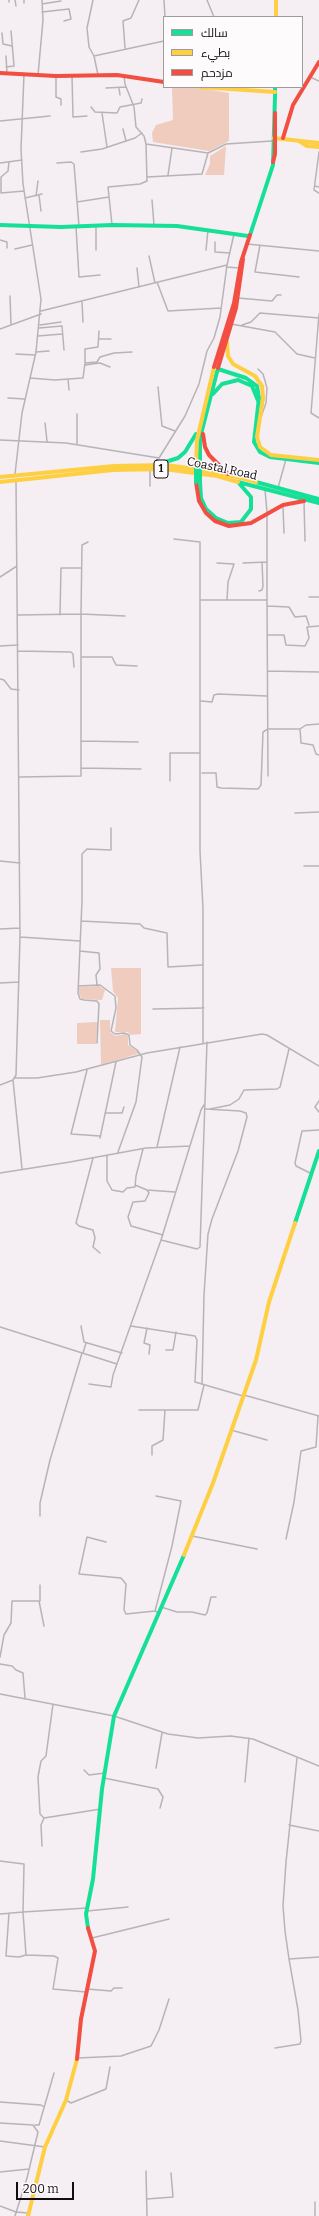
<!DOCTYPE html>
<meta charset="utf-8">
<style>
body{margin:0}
#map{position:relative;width:319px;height:2216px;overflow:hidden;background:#f5eef2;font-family:Bitter,Cairo,serif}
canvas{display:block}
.legend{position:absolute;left:163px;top:16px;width:140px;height:72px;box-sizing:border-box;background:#fefbfd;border:1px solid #a09c9e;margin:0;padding:5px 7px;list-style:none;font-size:12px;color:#120d10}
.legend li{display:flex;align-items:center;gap:8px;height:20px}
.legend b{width:20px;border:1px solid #a09c9e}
.scale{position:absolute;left:16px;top:2182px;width:58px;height:18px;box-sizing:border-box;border:2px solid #120d10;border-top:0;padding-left:5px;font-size:12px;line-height:14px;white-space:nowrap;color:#120d10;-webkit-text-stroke:3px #fefbfd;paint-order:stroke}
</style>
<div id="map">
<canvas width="319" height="2216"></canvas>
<ul class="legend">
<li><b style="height:5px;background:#16e098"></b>سالك</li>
<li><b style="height:5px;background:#ffcf43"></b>بطيء</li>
<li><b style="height:5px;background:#f24e42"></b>مزدحم</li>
</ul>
<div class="scale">200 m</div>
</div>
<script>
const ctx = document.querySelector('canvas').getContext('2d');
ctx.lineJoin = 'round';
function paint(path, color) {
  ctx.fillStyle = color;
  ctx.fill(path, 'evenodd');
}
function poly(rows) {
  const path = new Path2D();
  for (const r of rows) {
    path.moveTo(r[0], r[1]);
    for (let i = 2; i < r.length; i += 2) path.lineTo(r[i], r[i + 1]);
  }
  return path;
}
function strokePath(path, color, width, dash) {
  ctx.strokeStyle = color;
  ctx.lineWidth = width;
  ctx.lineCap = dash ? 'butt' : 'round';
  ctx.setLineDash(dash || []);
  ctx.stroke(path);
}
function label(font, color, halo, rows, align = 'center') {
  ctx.font = font + ' Bitter,serif';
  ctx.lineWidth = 3;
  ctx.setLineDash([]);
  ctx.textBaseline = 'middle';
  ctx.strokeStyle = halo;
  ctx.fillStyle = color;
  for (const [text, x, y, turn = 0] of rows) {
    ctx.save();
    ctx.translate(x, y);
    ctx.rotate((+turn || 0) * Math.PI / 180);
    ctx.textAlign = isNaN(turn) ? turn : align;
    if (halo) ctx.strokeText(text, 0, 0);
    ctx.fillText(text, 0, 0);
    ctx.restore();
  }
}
const green = poly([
 [172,87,194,87,229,93,229,141,209,151,153,142,152,133,156,125,173,120],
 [226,146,224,175,205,175,210,164,210,156],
 [111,968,141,968,141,1034,131,1035,127,1032,115,1032,118,998,113,991],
 [99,986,105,990,102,1000,82,999,79,994,79,987],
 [100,1020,110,1020,110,1032,115,1036,125,1034,128,1036,128,1045,140,1053,101,1065],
 [98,1022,96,1044,77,1044,77,1023]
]);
const street = poly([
 [9,0,9,2],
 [15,0,16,6],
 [24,0,24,3],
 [93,0,87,28,89,47,94,56,98,75],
 [164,0,165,17],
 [207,0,214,17],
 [42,4,61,1],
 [42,12,69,9,71,19,64,21],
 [2,33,3,44,12,46],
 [125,48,123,21,131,18,139,0],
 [6,56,7,74],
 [94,56,164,41],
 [6,67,14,66,11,31],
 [38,75,43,20,42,0],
 [56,76,56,97,61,99,61,105],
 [72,76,73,117,87,116],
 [310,77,319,81],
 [106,88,126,87],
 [119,88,120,95],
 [91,107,95,112,117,113,120,107,141,103,142,99],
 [102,113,107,147],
 [0,121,50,116],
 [123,129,126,141],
 [146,144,208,153,226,144,272,141],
 [81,152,102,149,135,138,142,133],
 [319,152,314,190,319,193],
 [9,162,8,171,1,177,1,193,24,191],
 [0,163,22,160],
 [57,163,71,162,74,164,79,226],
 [168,175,172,148],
 [147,177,202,174,208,153],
 [315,186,319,187],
 [39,195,41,211],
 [36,196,38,181],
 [25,198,42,194],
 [152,200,154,225],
 [77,202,109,197],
 [112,225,108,187,140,184,147,181,146,144,144,136,136,127,134,107,125,84,124,76],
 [96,226,96,250],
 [76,227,79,277,100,275],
 [0,240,7,242,7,248],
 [215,242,215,252,230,253],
 [247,244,319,251],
 [260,245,255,272,299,277],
 [15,249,32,245],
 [206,250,208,230],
 [149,256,155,283],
 [227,265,234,234],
 [227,267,239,268],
 [137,268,139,287],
 [157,282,168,311,221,308],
 [10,296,11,325],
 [238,298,272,301,277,295,281,295],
 [82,302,83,322],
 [319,314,311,413,319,418],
 [231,324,275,332,297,354,315,358],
 [40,325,61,322],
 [242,325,251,322,260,313,319,318],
 [39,328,62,326,64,350],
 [0,329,41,314],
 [38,336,62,334],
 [99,339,111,339],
 [36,352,49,351],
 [16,354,35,355],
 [85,363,85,349,98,347,99,331],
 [85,365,100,363,110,367],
 [258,369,263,374,267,388,266,403,261,417],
 [30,378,55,380,83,378,85,363,97,362,100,357,114,353,132,352],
 [68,379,69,390],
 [158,387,162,426,175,431],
 [8,398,25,399],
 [45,423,47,441],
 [0,440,66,443,159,458,185,416,199,384,207,351,214,338,220,317,227,265,41,311],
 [77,444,77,414],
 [15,474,22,413,36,352,41,299,23,184,21,149,24,74],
 [150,486,150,471],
 [278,488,286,459],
 [265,490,267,512],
 [304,501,305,541],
 [283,507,284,533],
 [174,539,200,542,200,851,203,908,203,1043],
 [217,563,234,564,228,582,227,600],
 [243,563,267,562],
 [0,577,17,566],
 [259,591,262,590,263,586,262,562],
 [309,597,319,597],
 [200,600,267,600,267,516],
 [267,600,268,776],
 [267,606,289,607,295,617,306,616,309,625],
 [18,615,81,614,82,545,88,542],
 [60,615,61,568,81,568],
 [268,635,284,635,286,645,305,646,309,638,307,627,319,626],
 [0,646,18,645],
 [18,651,71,652,73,654,74,667],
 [81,657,112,657,116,665,137,666],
 [268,671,319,672],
 [0,679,4,680,11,689,19,690],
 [201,701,212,702,214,695,218,694,267,696],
 [300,729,301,743,313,745,316,754,319,755],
 [81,741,138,742],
 [81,768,141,769],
 [202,773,216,773,217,787,221,788,258,789,261,785,263,732,268,729,300,729,306,725,319,724],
 [19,777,81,776,81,614,125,616],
 [170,781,170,753,200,753],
 [295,813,319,812],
 [0,861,20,863],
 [304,866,319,866],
 [81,921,140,924,144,928,167,933,168,967,202,965],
 [0,929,20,928],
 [20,937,80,941],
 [80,951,99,953,100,969,96,975,97,985],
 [0,983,19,982],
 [78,986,100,985,115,996,116,1008,111,1031,115,1034,124,1033,129,1035,130,1045,137,1050,142,1057,136,1102,118,1152],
 [153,1009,204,1008],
 [97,1043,99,1004,97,1001,84,1000,80,999,78,993,82,901,82,854,87,849,111,850,111,828],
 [87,1070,71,1134,100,1136],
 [15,1078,37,1078,76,1072,147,1053,262,1034,267,1035,319,1066],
 [13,1080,22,1169],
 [0,1085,13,1080,16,1075,20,937,16,481],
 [319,1101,315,1107,319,1112],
 [210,1109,230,1105,239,1099,244,1090,277,1089,280,1087,289,1049],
 [105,1113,122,1113,124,1107],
 [100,1138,116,1062],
 [157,1147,180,1047],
 [107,1155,107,1181,112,1190,123,1192,127,1188,135,1187,136,1176,143,1149],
 [93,1158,76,1223,79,1226,93,1230,95,1238,93,1247,100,1253],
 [0,1173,70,1162,146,1148,190,1146],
 [312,1174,296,1166,295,1163,302,1131,319,1130],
 [135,1185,147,1190,149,1193,145,1201,133,1202,128,1217,131,1226,163,1235],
 [147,1190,175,1192],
 [161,1240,197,1249,200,1247,207,1042],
 [81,1326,84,1342,122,1353],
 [131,1326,195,1336,197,1340,195,1382,243,1396],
 [0,1327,117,1364],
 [147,1328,144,1343,150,1345,149,1354],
 [166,1350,173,1350,176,1332],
 [83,1353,86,1343],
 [89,1384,111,1387,113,1375,161,1240,201,1110,204,1105],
 [202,1384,204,1295,208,1234,212,1219,238,1151,247,1117,246,1113,240,1111,206,1109],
 [244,1395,319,1416],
 [139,1410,198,1410,204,1385],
 [231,1430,267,1440],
 [152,1455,152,1446,163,1440,165,1410],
 [40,1516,40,1503,50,1460,82,1353],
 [192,1536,257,1549],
 [286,1539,294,1502,301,1451,316,1447,318,1416],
 [106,1542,87,1537,79,1574,121,1578,126,1584,124,1610,126,1614,155,1611,159,1613],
 [40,1601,40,1585],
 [161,1607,177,1612,192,1612,205,1615,207,1613,211,1597,216,1597],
 [155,1611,172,1546,181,1501,156,1496],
 [0,1657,4,1635,11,1623,12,1601,39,1601,44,1626],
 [0,1664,12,1666,16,1670,23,1673,25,1698],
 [0,1694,114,1716,168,1734,198,1738,231,1736,253,1739,319,1766],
 [53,1704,46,1756,41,1761,38,1777,40,1814,44,1818,101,1809],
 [297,1758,286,1862,283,1906,285,1931,289,1959,319,1957],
 [156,1768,162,1733],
 [84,1770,89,1775,105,1773],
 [104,1778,158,1789,163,1797,160,1808],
 [245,1782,249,1738],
 [289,1825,319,1831],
 [42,1846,41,1825,44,1818],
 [0,1861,24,1864,23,1912,87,1908],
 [87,1911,128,1907],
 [9,1913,6,1956,19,1957,26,1955],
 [0,1914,23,1912,26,1955,54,1956,58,1958,53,1989,86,1992],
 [92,1938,169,1919],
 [87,1989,111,1991,114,1988,122,1988],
 [275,2048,300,2044,301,2041,298,2010,289,1959],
 [78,2058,121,2056,151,2046,159,2030,169,1999],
 [66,2100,71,2103,106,2089,110,2067],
 [0,2102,41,2105,44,2107],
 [0,2123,33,2125,38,2132,27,2178,15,2216],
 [35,2125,39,2125,54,2073],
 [0,2141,45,2147],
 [146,2171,147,2216],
 [0,2172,29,2169],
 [147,2199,173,2197,171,2173],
 [315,2202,315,2216],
 [0,2206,16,2212,28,2213]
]);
const fast = poly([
 [275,87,275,96],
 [0,225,61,227,112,225,177,226,248,236],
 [250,235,273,165,275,96],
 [218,369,246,378,257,386,259,398,254,442,260,452,270,457,319,463],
 [213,394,222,384,238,380,252,386,259,403],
 [162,463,178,458,185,452,196,434],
 [200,465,200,438,218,368],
 [200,482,201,498,206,509,216,518,228,523,241,522,251,509,251,497,238,482],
 [238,482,319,503],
 [256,482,319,499],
 [295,1223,319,1151],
 [88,1928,86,1914,93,1879,102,1789,114,1716,184,1555]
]);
const slow = poly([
 [276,0,276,17],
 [200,87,275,92],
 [274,138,319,143],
 [299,141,307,146,319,147],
 [227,342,228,356,233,364,255,376,262,386,263,398,257,437,260,447,271,455,319,460],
 [196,465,197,440,214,367],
 [0,477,114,466,166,465,217,472,256,482],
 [0,482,113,470,164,469,217,476,238,482],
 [184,1555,213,1483,256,1360,269,1302,295,1223],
 [28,2216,45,2147,66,2100,77,2059]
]);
const jam = poly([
 [0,73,56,76,117,75,164,82],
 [283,138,293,105,319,62],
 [273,162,275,154,275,113],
 [214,367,234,303,241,262,250,235],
 [218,368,236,308,243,259],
 [203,434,205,447,209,455,228,474],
 [196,482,199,501,206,513,215,521,229,526,251,523,283,505,304,501],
 [77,2059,81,2019,95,1951,88,1928]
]);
const fastBridge = poly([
 [196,465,196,482],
 [200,465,200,482]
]);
const shields = [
 [161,469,14]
];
const shieldNames = [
 ["1",161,469]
];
const streetNames = [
 ["Coastal Road",222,469,12]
];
paint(green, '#f0ccbe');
strokePath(street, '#b6b4b6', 1.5);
strokePath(fast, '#16e098', 4);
strokePath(slow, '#ffcf43', 4);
strokePath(jam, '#f24e42', 4);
strokePath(fastBridge, '#16e098', 4);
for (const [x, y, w] of shields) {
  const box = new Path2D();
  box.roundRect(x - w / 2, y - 9, w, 18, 3);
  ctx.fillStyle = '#fefbfd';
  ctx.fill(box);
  strokePath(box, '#120d10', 1);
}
label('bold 11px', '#120d10', null, shieldNames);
label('12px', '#120d10', '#fefbfd', streetNames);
</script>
